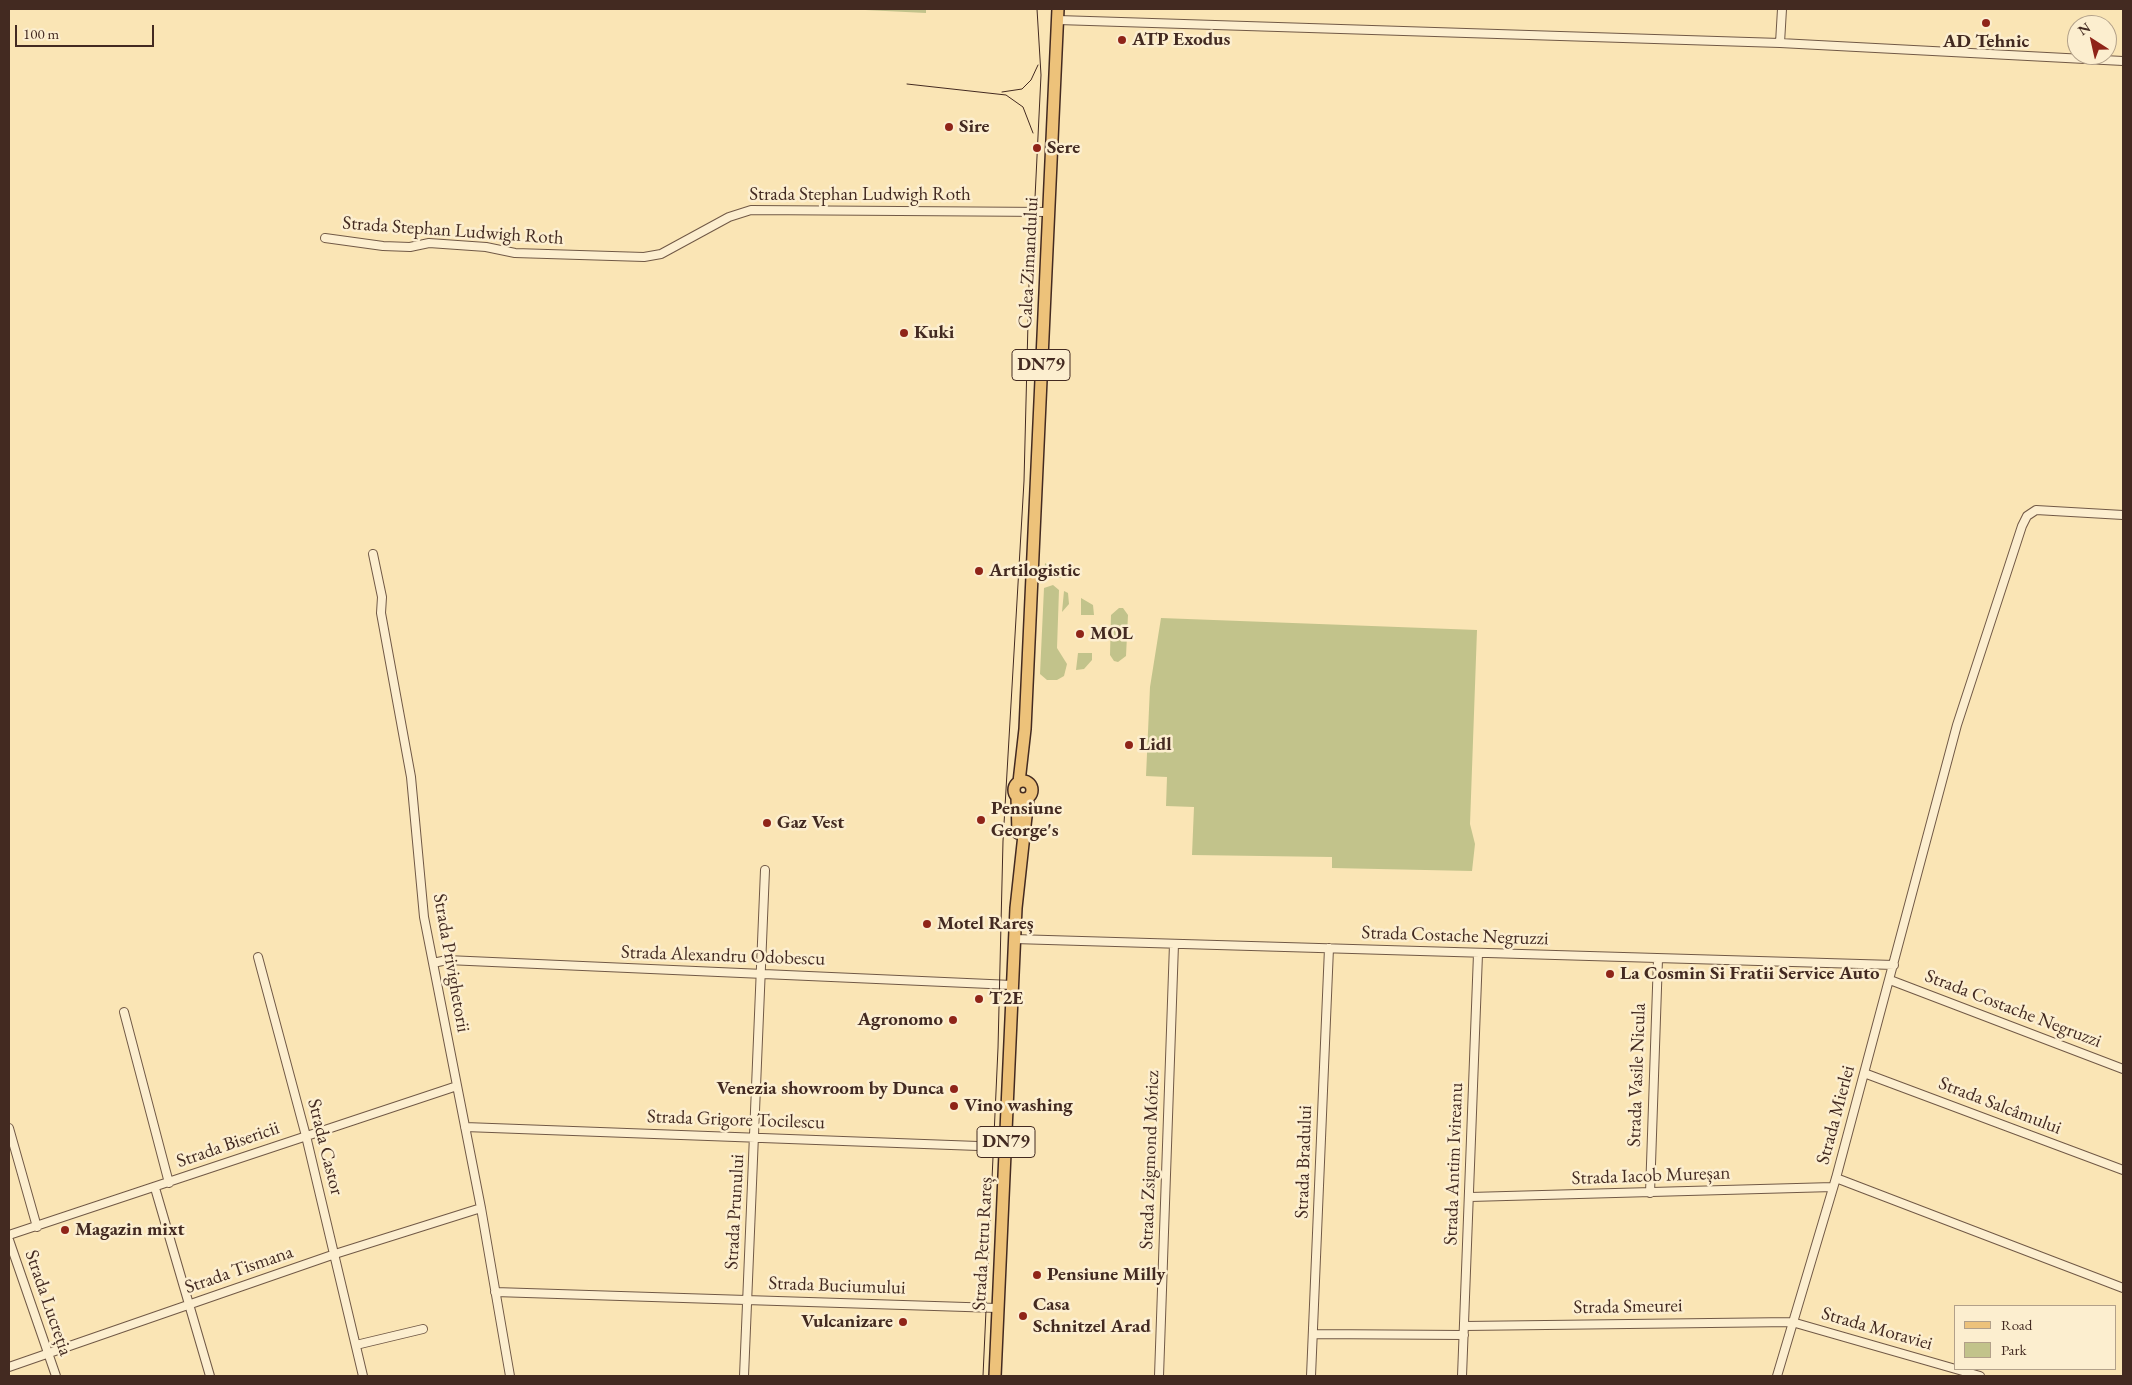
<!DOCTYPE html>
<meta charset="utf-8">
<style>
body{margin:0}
#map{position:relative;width:2132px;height:1385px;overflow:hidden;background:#fae5b5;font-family:"EB Garamond",serif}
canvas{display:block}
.frame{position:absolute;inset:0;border:10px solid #432a21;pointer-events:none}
.legend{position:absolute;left:1954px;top:1305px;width:162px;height:65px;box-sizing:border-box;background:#fceecf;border:1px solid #b2a089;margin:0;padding:6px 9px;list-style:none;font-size:15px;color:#432a21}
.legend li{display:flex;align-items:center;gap:10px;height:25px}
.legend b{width:25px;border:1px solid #b2a089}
.north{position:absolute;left:2067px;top:15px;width:50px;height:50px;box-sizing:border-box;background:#fceecf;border:1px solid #b2a089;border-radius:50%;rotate:325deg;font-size:14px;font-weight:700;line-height:20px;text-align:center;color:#432a21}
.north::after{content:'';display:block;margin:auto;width:18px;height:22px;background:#8f2418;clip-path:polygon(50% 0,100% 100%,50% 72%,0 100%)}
.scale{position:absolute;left:15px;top:25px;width:139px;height:22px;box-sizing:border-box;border:2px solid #432a21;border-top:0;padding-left:6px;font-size:15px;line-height:18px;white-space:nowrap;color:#432a21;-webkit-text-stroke:4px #fceecf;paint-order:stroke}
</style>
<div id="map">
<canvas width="2132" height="1385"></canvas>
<div class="frame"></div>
<ul class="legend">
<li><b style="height:6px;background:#edc27a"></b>Road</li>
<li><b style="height:14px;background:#c2c38b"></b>Park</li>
</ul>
<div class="north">N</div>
<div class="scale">100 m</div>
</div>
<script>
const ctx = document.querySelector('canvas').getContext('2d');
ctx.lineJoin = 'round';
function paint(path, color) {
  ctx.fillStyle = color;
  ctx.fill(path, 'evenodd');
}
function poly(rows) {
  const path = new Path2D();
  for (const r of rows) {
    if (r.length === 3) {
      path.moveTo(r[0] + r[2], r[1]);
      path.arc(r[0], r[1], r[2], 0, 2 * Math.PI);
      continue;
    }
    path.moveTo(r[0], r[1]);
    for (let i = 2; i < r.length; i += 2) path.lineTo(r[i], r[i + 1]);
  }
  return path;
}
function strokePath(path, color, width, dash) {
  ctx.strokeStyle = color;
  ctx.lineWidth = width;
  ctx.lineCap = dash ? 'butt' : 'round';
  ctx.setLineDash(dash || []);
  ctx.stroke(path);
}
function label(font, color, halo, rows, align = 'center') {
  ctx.font = font + ' "EB Garamond",serif';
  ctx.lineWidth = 5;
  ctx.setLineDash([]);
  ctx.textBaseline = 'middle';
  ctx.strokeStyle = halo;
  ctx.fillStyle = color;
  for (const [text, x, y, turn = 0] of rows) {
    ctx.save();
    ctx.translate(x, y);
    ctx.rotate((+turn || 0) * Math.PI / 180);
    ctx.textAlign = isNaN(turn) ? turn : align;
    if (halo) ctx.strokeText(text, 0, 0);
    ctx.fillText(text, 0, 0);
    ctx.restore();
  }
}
const green = poly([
 [845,9,926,9,926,13],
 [1045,563,1065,578,1044,578],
 [1053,585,1059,590,1057,648,1067,664,1064,676,1057,680,1047,680,1040,674,1044,588],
 [1064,591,1068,593,1069,604,1062,612],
 [1081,598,1093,605,1094,615,1081,615],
 [1119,608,1123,608,1128,615,1126,656,1118,662,1114,661,1110,655,1111,615],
 [1161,618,1477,630,1470,824,1475,844,1472,871,1332,868,1332,857,1192,855,1194,807,1166,806,1167,777,1146,776,1150,687],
 [1078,653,1092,653,1092,660,1084,669,1076,670]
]);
const minor = poly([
 [1058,20,1780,43,2123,61],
 [1780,43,1782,9],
 [325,238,383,246,410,247,429,243,486,247,515,253,644,257,661,254,729,217,751,210,1049,212],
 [373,554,382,597,381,613,411,777,424,917,481,1208,510,1376],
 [1014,939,1894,965],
 [258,957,306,1136,363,1376],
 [433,963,447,960,1012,985],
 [1890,980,2123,1069],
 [124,1012,169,1183],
 [1864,1073,2123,1170],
 [465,1127,1005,1147],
 [9,1128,37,1227],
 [1836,1178,2123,1288],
 [155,1188,210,1376],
 [1650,1193,1658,959],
 [1470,1197,1833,1187],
 [9,1235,457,1086],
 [9,1240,56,1376],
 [495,1292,997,1308],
 [1464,1326,1792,1322,1980,1376],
 [1313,1334,1464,1335],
 [356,1345,423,1329],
 [9,1367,335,1254,481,1208],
 [744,1376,765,870],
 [1159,1376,1174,944],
 [1311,1376,1329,948],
 [1462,1376,1478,954],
 [1777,1376,1836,1178,1957,725,2022,526,2027,516,2036,510,2123,515]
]);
const primary = poly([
 [1023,790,9],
 [1019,782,1025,729,1058,9],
 [1017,797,1018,833],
 [995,1376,1016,908,1028,798]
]);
const tram = poly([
 [907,84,1006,95,1023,107,1033,133],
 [1002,92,1022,89,1031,80,1038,65],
 [983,1376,998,1048,1003,841,1024,481,1029,283,1032,259,1041,75,1037,9]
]);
const markers = [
 [1986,23,5,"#8f2418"],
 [1122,40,5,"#8f2418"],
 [949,127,5,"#8f2418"],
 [1037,148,5,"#8f2418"],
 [904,333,5,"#8f2418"],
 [979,571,5,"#8f2418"],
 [1080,634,5,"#8f2418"],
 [1129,745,5,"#8f2418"],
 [981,820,5,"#8f2418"],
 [767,823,5,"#8f2418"],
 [927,924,5,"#8f2418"],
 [1610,974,5,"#8f2418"],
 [979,999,5,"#8f2418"],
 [953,1020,5,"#8f2418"],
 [954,1089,5,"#8f2418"],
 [954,1106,5,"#8f2418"],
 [65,1230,5,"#8f2418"],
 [1037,1275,5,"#8f2418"],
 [1023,1316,5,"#8f2418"],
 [903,1322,5,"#8f2418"]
];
const shields = [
 [1041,365,58],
 [1006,1142,58]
];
const shieldNames = [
 ["DN79",1041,365],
 ["DN79",1006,1142]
];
const poiNames = [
 ["ATP Exodus",1132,40],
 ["AD Tehnic",1986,42,"center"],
 ["Sire",959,127],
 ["Sere",1047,148],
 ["Kuki",914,333],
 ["Artilogistic",989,571],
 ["MOL",1090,634],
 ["Lidl",1139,745],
 ["Pensiune",991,809],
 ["George's",991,831],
 ["Gaz Vest",777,823],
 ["Motel Rareș",937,924],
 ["La Cosmin Si Fratii Service Auto",1620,974],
 ["T2E",989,999],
 ["Agronomo",943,1020,"right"],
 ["Venezia showroom by Dunca",944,1089,"right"],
 ["Vino washing",964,1106],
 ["Magazin mixt",75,1230],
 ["Pensiune Milly",1047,1275],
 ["Casa",1033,1305],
 ["Schnitzel Arad",1033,1327],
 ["Vulcanizare",893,1322,"right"]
];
const streetNames = [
 ["Strada Stephan Ludwigh Roth",860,195],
 ["Strada Stephan Ludwigh Roth",453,231,4],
 ["Calea Zimandului",1029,263,-87],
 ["Strada Costache Negruzzi",1455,936,2],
 ["Strada Alexandru Odobescu",723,956,2],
 ["Strada Privighetorii",451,963,80],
 ["Strada Costache Negruzzi",2013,1009,21],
 ["Strada Vasile Nicula",1637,1075,-88],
 ["Strada Salcâmului",2000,1106,21],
 ["Strada Mierlei",1836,1115,-75],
 ["Strada Grigore Tocilescu",736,1120,2],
 ["Strada Bisericii",228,1145,-19],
 ["Strada Castor",325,1147,76],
 ["Strada Zsigmond Móricz",1150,1160,-88],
 ["Strada Bradului",1304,1162,-88],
 ["Strada Antim Ivireanu",1454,1164,-88],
 ["Strada Iacob Mureșan",1651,1176,-2],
 ["Strada Prunului",735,1212,-87],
 ["Strada Petru Rareș",983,1244,-87],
 ["Strada Tismana",239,1270,-19],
 ["Strada Buciumului",837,1286,2],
 ["Strada Lucreția",48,1303,71],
 ["Strada Smeurei",1628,1307,-1],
 ["Strada Moraviei",1877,1329,16]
];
paint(green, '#c2c38b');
strokePath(minor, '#715946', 10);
strokePath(primary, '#432a21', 14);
strokePath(minor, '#fceecf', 8);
strokePath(primary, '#edc27a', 11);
strokePath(tram, '#432a21', 1);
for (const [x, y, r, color] of markers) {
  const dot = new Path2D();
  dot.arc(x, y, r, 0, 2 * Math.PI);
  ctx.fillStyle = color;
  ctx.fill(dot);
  strokePath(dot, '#fceecf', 2);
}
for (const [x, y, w] of shields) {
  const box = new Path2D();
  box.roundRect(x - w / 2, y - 15.5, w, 31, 4);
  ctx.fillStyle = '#fceecf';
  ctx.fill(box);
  strokePath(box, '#432a21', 1);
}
label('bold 18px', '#432a21', null, shieldNames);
label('bold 19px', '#432a21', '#fceecf', poiNames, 'left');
label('19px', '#432a21', '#fceecf', streetNames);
</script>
